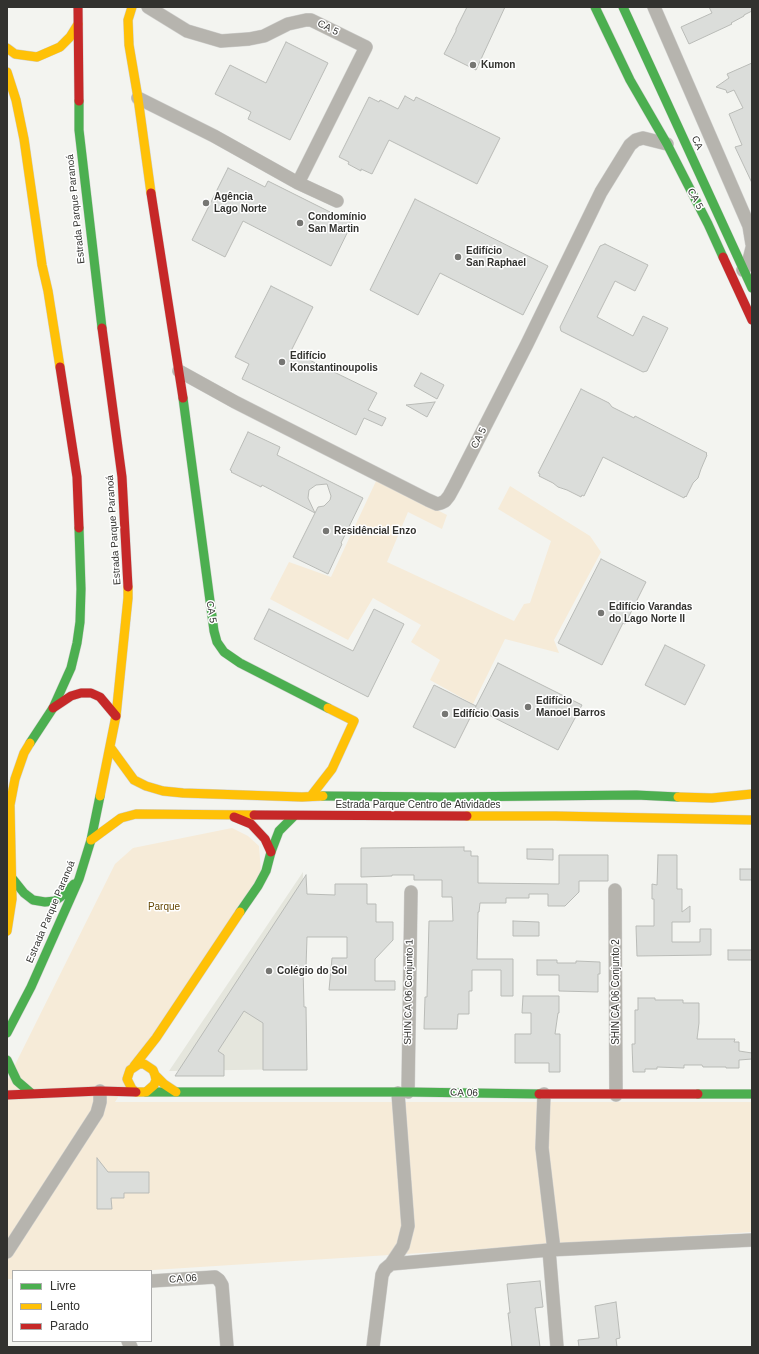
<!DOCTYPE html>
<meta charset="utf-8">
<style>
body{margin:0}
#map{position:relative;width:759px;height:1354px;overflow:hidden;background:#f3f4f0;font-family:Helvetica,sans-serif}
canvas{display:block}
.frame{position:absolute;inset:0;border:8px solid #32322f;pointer-events:none}
.legend{position:absolute;left:12px;top:1270px;width:140px;height:72px;box-sizing:border-box;background:#fff;border:1px solid #adadac;margin:0;padding:5px 7px;list-style:none;font-size:12px;color:#32322f}
.legend li{display:flex;align-items:center;gap:8px;height:20px}
.legend b{width:20px;border:1px solid #adadac}
</style>
<div id="map">
<canvas width="759" height="1354"></canvas>
<div class="frame"></div>
<ul class="legend">
<li><b style="height:5px;background:#4caf50"></b>Livre</li>
<li><b style="height:5px;background:#ffc107"></b>Lento</li>
<li><b style="height:5px;background:#c62828"></b>Parado</li>
</ul>
</div>
<script>
const ctx = document.querySelector('canvas').getContext('2d');
ctx.lineJoin = 'round';
function paint(path, color) {
  ctx.fillStyle = color;
  ctx.fill(path, 'evenodd');
}
function poly(rows) {
  const path = new Path2D();
  for (const r of rows) {
    path.moveTo(r[0], r[1]);
    for (let i = 2; i < r.length; i += 2) path.lineTo(r[i], r[i + 1]);
  }
  return path;
}
function strokePath(path, color, width, dash) {
  ctx.strokeStyle = color;
  ctx.lineWidth = width;
  ctx.lineCap = dash ? 'butt' : 'round';
  ctx.setLineDash(dash || []);
  ctx.stroke(path);
}
function label(font, color, halo, rows, align = 'center') {
  ctx.font = font + ' Helvetica,sans-serif';
  ctx.lineWidth = 3;
  ctx.setLineDash([]);
  ctx.textBaseline = 'middle';
  ctx.strokeStyle = halo;
  ctx.fillStyle = color;
  for (const [text, x, y, turn = 0] of rows) {
    ctx.save();
    ctx.translate(x, y);
    ctx.rotate((+turn || 0) * Math.PI / 180);
    ctx.textAlign = isNaN(turn) ? turn : align;
    if (halo) ctx.strokeText(text, 0, 0);
    ctx.fillText(text, 0, 0);
    ctx.restore();
  }
}
const built = poly([
 [303,872,299,1069,169,1071]
]);
const green = poly([
 [377,479,447,515,442,529,408,512,387,562,514,621,524,604,530,603,551,541,498,509,510,486,590,536,601,552,554,640,559,653,505,639,473,704,430,680,440,660,411,642,421,625,373,598,348,640,270,599,289,562,331,577],
 [232,828,248,836,259,846,261,872,115,1102,752,1102,752,1232,137,1271,13,1271,13,1279,7,1279,7,1081,115,864,133,848]
]);
const building = poly([
 [467,7,505,7,476,70,444,54,456,31,456,29,467,7],
 [709,7,752,7,752,11,744,15,744,16,731,23,732,24,689,44,681,27,712,13,709,7],
 [286,42,328,63,290,140,248,119,251,112,215,94,230,65,266,83,286,42],
 [752,63,752,183,735,147,742,145,729,114,743,108,734,90,727,93,726,90,716,87,729,78,727,74,752,63],
 [405,96,414,101,416,97,500,138,477,184,389,140,372,174,361,169,361,171,348,164,349,162,339,157,369,97,379,102,380,100,398,109,405,96],
 [228,168,265,187,268,181,352,223,331,266,243,221,225,257,192,240,228,168],
 [415,199,548,266,523,315,440,273,418,315,370,290,415,199],
 [605,244,648,265,635,291,615,281,597,317,633,336,643,316,668,328,647,371,643,372,561,331,560,327,600,246,605,244],
 [271,286,313,307,291,351,377,393,368,410,386,418,382,426,364,418,356,435,242,379,249,364,235,357,271,286],
 [421,373,444,385,437,399,414,386,421,373],
 [581,389,609,403,612,407,634,418,635,416,707,453,706,454,707,455,701,469,698,478,693,483,686,497,685,496,684,498,603,457,584,496,582,495,581,497,567,490,558,487,553,483,539,476,540,474,538,473,581,389],
 [435,402,427,417,406,405,435,402],
 [248,432,280,447,277,455,363,498,341,543,342,544,328,574,293,557,318,507,324,506,330,500,331,496,327,484,316,485,309,490,308,498,315,513,262,485,261,487,231,472,232,471,230,470,248,432],
 [601,559,646,582,625,624,623,623,602,665,558,643,601,559],
 [269,609,353,651,374,609,404,624,368,697,254,639,269,609],
 [665,645,705,665,685,705,645,685,665,645],
 [498,663,582,705,558,750,475,708,476,706,455,748,413,727,434,685,476,706,498,663],
 [464,847,464,851,471,851,471,856,478,856,478,883,559,884,559,855,608,855,608,881,579,881,579,892,565,906,548,906,548,894,529,894,529,898,506,898,506,903,480,903,479,912,478,912,477,959,513,959,513,996,501,996,501,970,472,970,472,991,469,991,469,1014,458,1014,457,1029,424,1029,425,997,427,997,429,921,453,921,452,897,442,897,442,880,414,880,414,875,392,875,392,876,361,877,361,848,464,847],
 [527,849,553,849,553,860,527,859,527,849],
 [658,855,677,855,677,889,682,889,682,912,690,906,690,922,672,922,672,942,700,942,700,929,711,929,711,955,637,956,636,926,654,926,654,899,652,899,652,884,657,885,658,855],
 [740,869,752,869,752,880,740,880,740,869],
 [306,875,307,894,335,895,335,884,367,884,367,904,376,904,376,922,393,922,393,940,375,959,375,981,395,981,395,990,329,990,332,958,347,958,347,937,307,937,306,967,303,967,304,1007,306,1007,307,1070,263,1070,263,1023,244,1011,218,1051,224,1055,224,1076,175,1076,306,875],
 [513,921,539,922,539,936,513,936,513,921],
 [728,950,752,950,752,960,728,960,728,950],
 [537,960,557,960,557,963,576,963,576,961,600,962,600,974,598,974,598,992,559,991,559,975,537,975,537,960],
 [523,996,559,996,559,1013,558,1013,555,1034,560,1034,560,1072,549,1072,549,1063,515,1063,515,1034,531,1034,531,1013,522,1013,523,996],
 [638,998,655,998,655,1000,683,1000,683,1003,699,1003,699,1023,697,1039,735,1039,734,1042,739,1042,739,1051,752,1053,752,1059,739,1060,739,1068,726,1068,726,1067,703,1067,702,1065,684,1065,684,1068,657,1067,657,1069,645,1069,645,1072,633,1072,632,1044,635,1044,635,1010,638,1010,638,998],
 [97,1158,108,1172,149,1172,149,1193,124,1193,124,1198,111,1198,112,1209,97,1209,97,1158],
 [540,1281,543,1307,535,1308,540,1347,512,1347,508,1313,510,1313,507,1284,540,1281],
 [616,1302,620,1338,616,1339,617,1347,579,1347,578,1340,599,1338,595,1306,616,1302]
]);
const street = poly([
 [148,7,187,31,221,41,249,39,264,36,288,24,306,20,311,20,366,47,298,183],
 [654,7,749,226,752,244],
 [138,98,214,136,298,183,337,201],
 [743,270,748,264,752,248],
 [179,371,235,402,428,500,437,504,441,503,445,501,449,496,455,485,527,344,601,192,630,145,636,140,643,138,667,144],
 [615,890,616,1095],
 [408,1092,411,892],
 [544,1094,542,1148,554,1250],
 [549,1250,557,1347],
 [7,1252,97,1113,100,1102,100,1091],
 [391,1264,549,1250,752,1240],
 [151,1281,215,1277,219,1280,222,1285,227,1347],
 [128,1341,131,1347],
 [373,1347,382,1275,385,1269,391,1264,403,1246,408,1226,398,1093]
]);
const fast = poly([
 [595,7,630,80,667,144,708,224,723,257],
 [623,7,752,288],
 [79,101,79,130,102,328],
 [183,398,214,631,217,642,224,652,240,663,328,708],
 [30,743,53,708,71,668,77,643,80,622,81,589,79,528],
 [323,796,447,797,636,795,678,797],
 [12,878,24,893,33,900,45,902,55,901,67,892,74,884],
 [240,912,258,886,266,871,271,852,279,831,294,816],
 [7,1033,31,987,79,879,91,840,100,796],
 [7,1060,17,1081,31,1093],
 [146,1092,408,1092,539,1094],
 [698,1094,752,1094]
]);
const slow = poly([
 [132,7,128,20,129,45,138,98,151,193],
 [7,48,15,54,37,57,60,47,70,37,78,24],
 [7,72,16,100,24,139,42,265,48,291,60,367],
 [110,747,134,780,146,786,163,791,183,793,302,797,323,796],
 [100,796,116,716,128,598,128,587],
 [311,796,332,769,354,721,328,708],
 [678,797,712,798,752,794],
 [467,816,555,816,752,820],
 [91,840,121,818,136,814,254,815],
 [7,931,12,899,10,805,15,779,24,753,30,743],
 [134,1066,156,1038,240,912],
 [155,1075,156,1080,154,1085,146,1092,136,1092,132,1089,127,1079,130,1070,139,1064,144,1064,153,1070,155,1075,164,1084,176,1092]
]);
const jam = poly([
 [78,7,79,101],
 [151,193,183,398],
 [723,257,752,320],
 [102,328,122,477,128,587],
 [60,367,77,477,79,528],
 [53,708,71,696,81,693,91,693,100,697,116,716],
 [254,815,467,816],
 [234,817,251,824,265,839,271,852],
 [539,1094,698,1094],
 [7,1095,100,1091,136,1092]
]);
const markers = [
 [473,65,4,"#767673"],
 [206,203,4,"#767673"],
 [300,223,4,"#767673"],
 [458,257,4,"#767673"],
 [282,362,4,"#767673"],
 [326,531,4,"#767673"],
 [601,613,4,"#767673"],
 [528,707,4,"#767673"],
 [445,714,4,"#767673"],
 [269,971,4,"#767673"]
];
const streetNames = [
 ["CA 5",328,28,26],
 ["CA",697,143,65],
 ["CA 5",695,199,62],
 ["Estrada Parque Paranoá",76,209,-96],
 ["CA 5",479,438,-63],
 ["Estrada Parque Paranoá",114,530,-94],
 ["CA 5",211,612,81],
 ["Estrada Parque Centro de Atividades",418,805],
 ["Estrada Parque Paranoá",51,912,-67],
 ["SHIN CA 06 Conjunto 1",409,992,-89],
 ["SHIN CA 06 Conjunto 2",616,992,-90],
 ["CA 06",464,1093,1],
 ["CA 06",183,1279,-4]
];
const poiNames = [
 ["Kumon",481,65],
 ["Agência",214,197],
 ["Lago Norte",214,209],
 ["Condomínio",308,217],
 ["San Martin",308,229],
 ["Edifício",466,251],
 ["San Raphael",466,263],
 ["Edifício",290,356],
 ["Konstantinoupolis",290,368],
 ["Residêncial Enzo",334,531],
 ["Edifício Varandas",609,607],
 ["do Lago Norte II",609,619],
 ["Edifício",536,701],
 ["Manoel Barros",536,713],
 ["Edifício Oasis",453,714],
 ["Colégio do Sol",277,971]
];
const parkNames = [
 ["Parque",164,907]
];
paint(built, '#e5e6dd');
paint(green, '#f6ebd8');
paint(building, '#dbddda');
strokePath(building, '#b9bbb7', 1);
strokePath(street, '#d0d0ce', 14);
strokePath(fast, '#d0d0ce', 10);
strokePath(slow, '#d0d0ce', 10);
strokePath(jam, '#d0d0ce', 10);
strokePath(street, '#b6b4ae', 13);
strokePath(fast, '#4caf50', 9);
strokePath(slow, '#ffc107', 9);
strokePath(jam, '#c62828', 9);
for (const [x, y, r, color] of markers) {
  const dot = new Path2D();
  dot.arc(x, y, r, 0, 2 * Math.PI);
  ctx.fillStyle = color;
  ctx.fill(dot);
  strokePath(dot, '#fff', 1.5);
}
label('10px', '#32322f', '#fff', streetNames);
label('bold 10px', '#32322f', '#fff', poiNames, 'left');
label('10px', '#664805', '#fff', parkNames);
</script>
